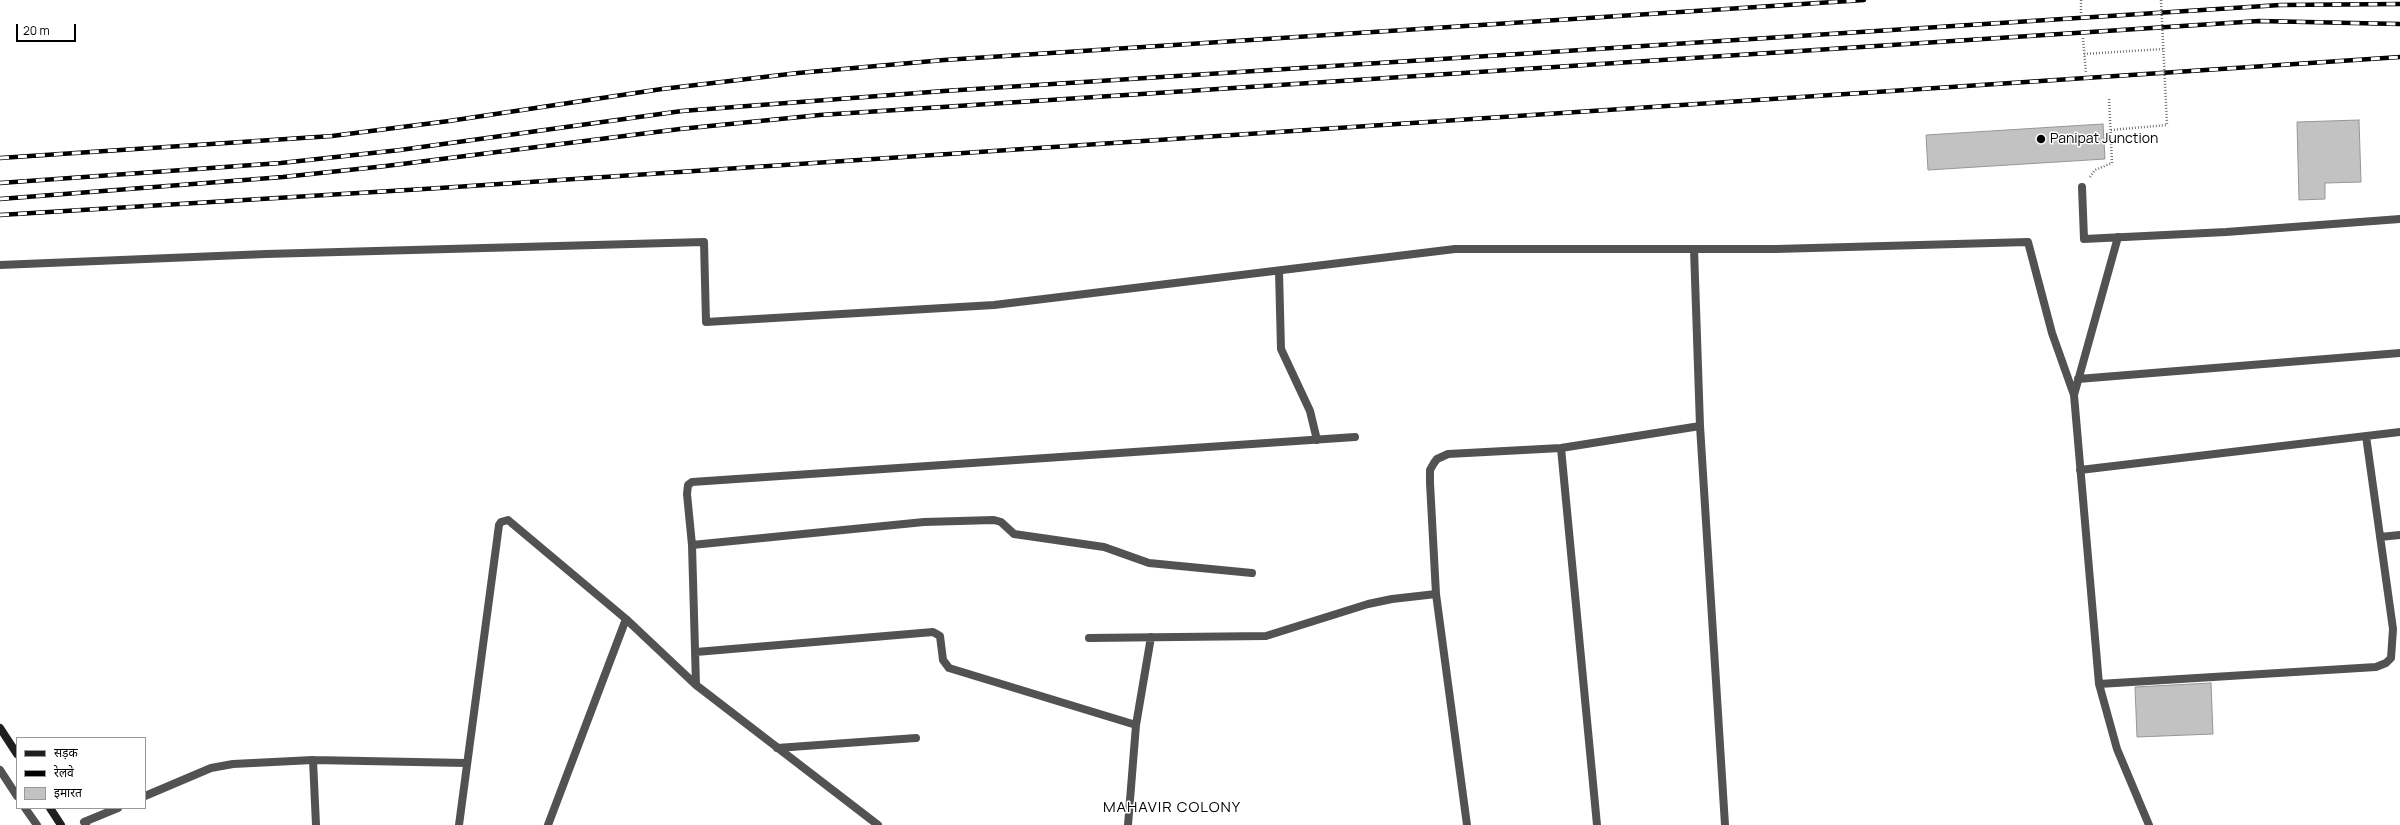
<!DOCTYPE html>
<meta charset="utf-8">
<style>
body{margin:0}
#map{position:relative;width:2400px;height:825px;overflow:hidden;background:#fff;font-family:Manrope,"Noto Sans Devanagari",sans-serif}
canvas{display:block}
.legend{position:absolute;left:16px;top:737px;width:130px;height:72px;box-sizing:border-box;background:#fff;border:1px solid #999;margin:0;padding:5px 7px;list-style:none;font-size:12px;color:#000}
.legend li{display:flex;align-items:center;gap:8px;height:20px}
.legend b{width:20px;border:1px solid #999}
.scale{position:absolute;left:16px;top:24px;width:60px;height:18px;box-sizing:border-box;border:2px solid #000;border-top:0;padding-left:5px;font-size:12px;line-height:14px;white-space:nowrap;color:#000;-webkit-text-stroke:3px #fff;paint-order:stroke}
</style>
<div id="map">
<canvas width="2400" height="825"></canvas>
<ul class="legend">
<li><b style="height:5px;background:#1f1f1f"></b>सड़क</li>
<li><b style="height:5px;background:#000"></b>रेलवे</li>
<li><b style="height:11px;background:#c2c2c2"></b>इमारत</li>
</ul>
<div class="scale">20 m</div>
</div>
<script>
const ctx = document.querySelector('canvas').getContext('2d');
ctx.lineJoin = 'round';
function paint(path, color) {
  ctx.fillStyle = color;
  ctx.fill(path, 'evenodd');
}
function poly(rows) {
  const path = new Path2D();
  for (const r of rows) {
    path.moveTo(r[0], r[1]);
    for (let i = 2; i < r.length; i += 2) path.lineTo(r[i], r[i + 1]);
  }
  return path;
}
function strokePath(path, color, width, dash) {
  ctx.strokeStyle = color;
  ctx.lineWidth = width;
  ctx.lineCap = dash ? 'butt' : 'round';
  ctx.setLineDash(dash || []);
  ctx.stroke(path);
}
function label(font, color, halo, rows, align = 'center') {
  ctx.font = font + ' Manrope,sans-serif';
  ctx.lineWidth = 3;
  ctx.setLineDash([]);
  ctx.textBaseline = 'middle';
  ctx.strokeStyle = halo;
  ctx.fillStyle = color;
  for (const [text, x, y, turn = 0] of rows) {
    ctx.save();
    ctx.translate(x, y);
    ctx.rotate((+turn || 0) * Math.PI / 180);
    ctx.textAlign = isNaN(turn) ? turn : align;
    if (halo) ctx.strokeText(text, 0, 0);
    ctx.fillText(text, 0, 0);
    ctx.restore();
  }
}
const building = poly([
 [2359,120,2361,182,2325,183,2325,199,2299,200,2297,122,2359,120],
 [2103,124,2105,159,1928,170,1926,135,2103,124],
 [2211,683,2213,734,2137,737,2135,687,2211,683]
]);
const path = poly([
 [2081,0,2081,13],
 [2083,38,2086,73],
 [2084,54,2163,49],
 [2111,130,2167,125],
 [2090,177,2095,170,2112,163,2109,97]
]);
const street = poly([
 [2082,187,2084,239,2226,232,2400,219],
 [1694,249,1700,426,1725,825],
 [0,265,266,254,704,242,706,322,994,305,1455,249,1776,249,2028,242,2052,333,2074,395,2099,684,2117,749,2149,825],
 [1279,271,1281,349,1310,411,1317,440],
 [2078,379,2400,353],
 [2074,395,2118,237],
 [1561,448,1597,825],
 [2080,470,2400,432],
 [2380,537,2400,535],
 [692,545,924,522,994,520,1001,522,1014,534,1104,547,1149,563,1252,573],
 [1089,638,1266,636,1368,604,1392,599,1436,594],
 [696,652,933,632,940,636,943,660,949,668,1136,725],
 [2099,684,2376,667,2386,663,2391,658,2393,629,2366,436],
 [696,685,692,545,687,494,688,485,692,482,1355,437],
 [777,748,916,738],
 [313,760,316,825],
 [0,770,17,796],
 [145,796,211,768,233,764,313,760,466,763],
 [25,808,37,825],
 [86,825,84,822,118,808],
 [459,825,499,525,501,522,508,520,626,619,696,685,878,825],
 [548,825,626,619],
 [1128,825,1136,725,1151,637],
 [1467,825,1436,594,1430,483,1430,470,1434,463,1437,459,1448,454,1561,448,1700,426]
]);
const secondary = poly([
 [0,728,17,754],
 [50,808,61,825]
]);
const rail = poly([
 [0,158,332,136,449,121,662,89,798,73,944,60,1864,0],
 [0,183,281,163,400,150,682,111,944,91,2280,5,2400,4],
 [0,199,283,177,386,166,680,129,820,115,2259,21,2400,24],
 [0,215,440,188,2400,57]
]);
const pathBridge = poly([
 [2161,0,2167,125]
]);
const markers = [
 [2041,139,5,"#000"]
];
const poiNames = [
 ["Panipat Junction",2050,139]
];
const neighbourhoodNames = [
 ["MAHAVIR COLONY",1172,808]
];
paint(building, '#c2c2c2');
strokePath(building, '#969696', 1);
strokePath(path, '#747474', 2.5, [1, 2]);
strokePath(street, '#525252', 8);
strokePath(secondary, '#1f1f1f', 8);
strokePath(rail, '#000', 4.5);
strokePath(rail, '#fff', 3, [9]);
strokePath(pathBridge, '#747474', 2.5, [1, 2]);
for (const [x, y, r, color] of markers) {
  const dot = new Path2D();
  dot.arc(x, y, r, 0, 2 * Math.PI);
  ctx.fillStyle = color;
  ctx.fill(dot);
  strokePath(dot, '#fff', 1.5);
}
label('14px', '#000', '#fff', poiNames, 'left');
ctx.letterSpacing = '1px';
label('15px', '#000', '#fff', neighbourhoodNames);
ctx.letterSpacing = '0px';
</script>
